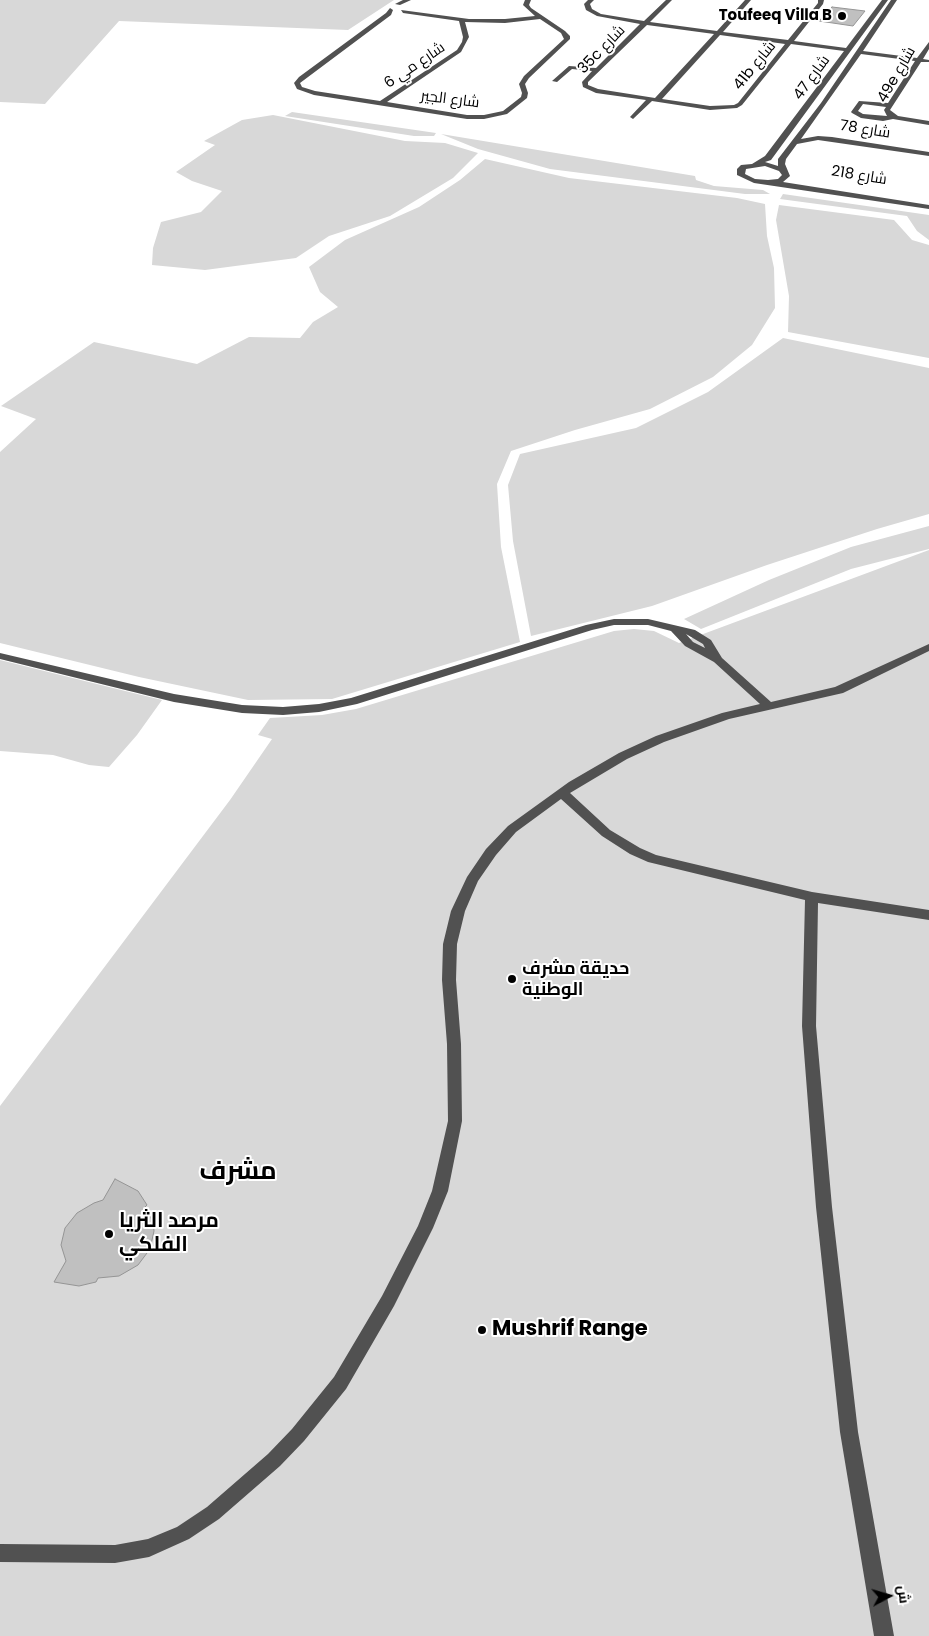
<!DOCTYPE html>
<meta charset="utf-8">
<style>
body{margin:0}
#map{position:relative;width:929px;height:1636px;overflow:hidden;background:#fff;font-family:Poppins,Cairo,sans-serif}
canvas{display:block}
.north{position:absolute;left:864px;top:1571px;width:50px;height:50px;-webkit-text-stroke:4px #fff;paint-order:stroke;rotate:84deg;font-size:14px;font-weight:700;line-height:20px;text-align:center;color:#000}
.north::after{content:'';display:block;margin:auto;width:18px;height:22px;background:#000;clip-path:polygon(50% 0,100% 100%,50% 72%,0 100%)}
</style>
<div id="map">
<canvas width="929" height="1636"></canvas>
<div class="north">ش</div>
</div>
<script>
const ctx = document.querySelector('canvas').getContext('2d');
ctx.lineJoin = 'round';
function paint(path, color) {
  ctx.fillStyle = color;
  ctx.fill(path, 'evenodd');
}
function poly(rows) {
  const path = new Path2D();
  for (const r of rows) {
    path.moveTo(r[0], r[1]);
    for (let i = 2; i < r.length; i += 2) path.lineTo(r[i], r[i + 1]);
  }
  return path;
}
function strokePath(path, color, width, dash) {
  ctx.strokeStyle = color;
  ctx.lineWidth = width;
  ctx.lineCap = dash ? 'butt' : 'round';
  ctx.setLineDash(dash || []);
  ctx.stroke(path);
}
function label(font, color, halo, rows, align = 'center') {
  ctx.font = font + ' Poppins,Cairo,sans-serif';
  ctx.lineWidth = 4;
  ctx.setLineDash([]);
  ctx.textBaseline = 'middle';
  ctx.strokeStyle = halo;
  ctx.fillStyle = color;
  for (const [text, x, y, turn = 0] of rows) {
    ctx.save();
    ctx.translate(x, y);
    ctx.rotate((+turn || 0) * Math.PI / 180);
    ctx.textAlign = isNaN(turn) ? turn : align;
    if (halo) ctx.strokeText(text, 0, 0);
    ctx.fillText(text, 0, 0);
    ctx.restore();
  }
}
const green = poly([
 [0,0,394,0,348,30,119,21,45,104,0,102],
 [292,112,436,133,434,136,414,136,285,116],
 [273,115,405,141,445,143,478,153,453,178,390,216,329,236,296,258,205,270,152,265,153,248,161,222,201,212,222,191,192,181,176,172,215,145,204,141,242,120],
 [441,134,695,176,696,180,714,186,763,190,770,194,745,194,550,169,478,149],
 [485,159,569,178,737,198,765,204,767,236,774,268,775,308,752,345,713,377,650,409,575,430,511,451,497,484,501,547,520,642,332,699,248,700,139,677,0,643,0,452,36,419,1,406,94,342,197,364,249,337,300,338,313,322,338,307,320,292,309,267,345,240,419,207,460,180],
 [783,194,929,215,929,240,917,231,907,216,780,199],
 [779,205,894,220,912,240,929,245,929,358,788,332,789,296,776,220],
 [783,338,929,368,929,514,877,529,767,565,652,606,531,636,513,541,508,485,520,454,636,428,708,392],
 [929,526,929,549,851,569,701,629,684,619,769,580,851,547],
 [929,550,929,1636,0,1636,0,1106,230,800,272,739,258,735,270,718,322,715,356,709,614,631,634,629,654,631,679,643],
 [0,660,109,687,162,700,137,735,109,767,89,765,53,755,0,751]
]);
const building = poly([
 [832,7,865,11,853,26,819,21,832,7],
 [115,1179,138,1191,147,1205,145,1207,153,1222,154,1231,150,1249,138,1265,119,1276,98,1278,96,1282,79,1286,54,1282,66,1261,61,1245,65,1228,77,1213,94,1203,103,1200,115,1179]
]);
const minor = poly([
 [403,0,411,0,400,5,395,4,403,0],
 [525,0,531,0,529,5,531,8,565,31,570,36,570,39,529,78,525,84,528,93,527,98,507,114,484,119,467,119,314,95,297,89,294,83,299,77,386,13,390,8,393,10,391,15,300,83,302,87,315,91,380,101,457,50,462,42,463,37,459,21,403,13,401,10,469,19,505,19,535,16,523,5,525,0],
 [540,19,561,33,564,39,524,76,519,84,522,93,521,97,503,111,484,115,467,115,387,102,461,52,469,37,465,22,505,23,540,19],
 [588,0,594,0,590,4,592,9,601,14,644,21,666,0,672,0,650,22,717,31,745,0,751,0,723,32,788,40,818,3,818,0,824,0,823,4,794,41,846,48,882,0,888,0,771,160,765,162,778,166,778,159,821,103,891,0,897,0,863,51,917,58,929,42,929,49,923,59,929,60,929,62,921,62,890,110,898,116,929,121,929,125,893,119,883,121,861,118,852,113,851,112,859,101,888,103,915,61,861,54,801,139,818,136,832,137,929,152,929,156,818,140,797,144,786,159,785,164,790,176,783,182,929,205,929,209,754,183,737,175,737,169,741,165,752,164,765,156,844,51,791,44,742,105,737,108,710,110,652,101,633,119,630,117,646,100,596,93,583,87,582,82,592,71,572,69,557,82,552,81,569,66,596,68,640,24,597,16,586,10,584,4,588,0],
 [647,25,714,34,655,98,598,89,588,85,588,82,647,25],
 [720,35,785,44,738,103,734,105,710,106,662,99,720,35],
 [863,104,886,107,884,110,887,116,863,114,858,111,863,104],
 [765,166,779,171,782,175,778,179,768,180,755,179,745,174,746,169,765,166],
 [614,619,648,619,695,630,711,640,722,658,771,702,835,687,929,644,929,651,843,693,729,719,664,742,627,759,570,793,610,830,640,848,656,855,812,892,929,910,929,920,818,903,816,1026,832,1207,858,1432,894,1636,874,1636,840,1432,816,1207,802,1026,805,900,648,862,630,854,602,836,561,799,516,832,496,855,478,881,465,911,457,944,456,980,461,1044,462,1121,448,1191,433,1228,394,1306,346,1389,304,1441,280,1466,219,1519,189,1539,149,1557,115,1563,0,1562,0,1544,115,1545,148,1539,177,1527,207,1507,268,1454,292,1429,334,1377,382,1296,418,1226,432,1191,448,1121,447,1044,442,980,443,944,451,911,467,877,486,849,508,826,569,782,619,753,656,736,722,713,760,704,714,662,685,646,671,631,648,625,614,625,592,630,357,704,319,712,283,715,242,713,174,702,0,659,0,653,174,694,242,705,283,707,319,704,351,698,586,625,614,619],
 [686,634,703,644,705,648,693,642,686,634]
]);
const markers = [
 [842,16,5,"#000"],
 [512,979,5,"#000"],
 [109,1234,5,"#000"],
 [482,1330,5,"#000"]
];
const farPoinames = [
 ["Toufeeq Villa B",832,16]
];
const farStreetnames = [
 ["35c شارع",602,50,-46],
 ["شارع مي 6",415,66,-34],
 ["41b شارع",755,66,-51],
 ["49e شارع",897,75,-60],
 ["شارع 47",812,78,-54],
 ["شارع الجير",450,100,7],
 ["شارع 78",865,130,9],
 ["شارع 218",859,176,9]
];
const poiNames = [
 ["حديقة مشرف",522,969],
 ["الوطنية",522,990]
];
const nearPoinames = [
 ["مرصد الثريا",119,1222],
 ["الفلكي",119,1246],
 ["Mushrif Range",492,1330]
];
const nearDistrictnames = [
 ["مشرف",238,1172]
];
paint(green, '#d8d8d8');
paint(building, '#c0c0c0');
strokePath(building, '#959595', 1);
paint(minor, '#515151');
for (const [x, y, r, color] of markers) {
  const dot = new Path2D();
  dot.arc(x, y, r, 0, 2 * Math.PI);
  ctx.fillStyle = color;
  ctx.fill(dot);
  strokePath(dot, '#fff', 2);
}
label('bold 15px', '#000', '#fff', farPoinames, 'right');
label('15px', '#000', '#fff', farStreetnames);
label('bold 18px', '#000', '#fff', poiNames, 'left');
label('bold 21px', '#000', '#fff', nearPoinames, 'left');
label('bold 26px', '#000', '#fff', nearDistrictnames);
</script>
